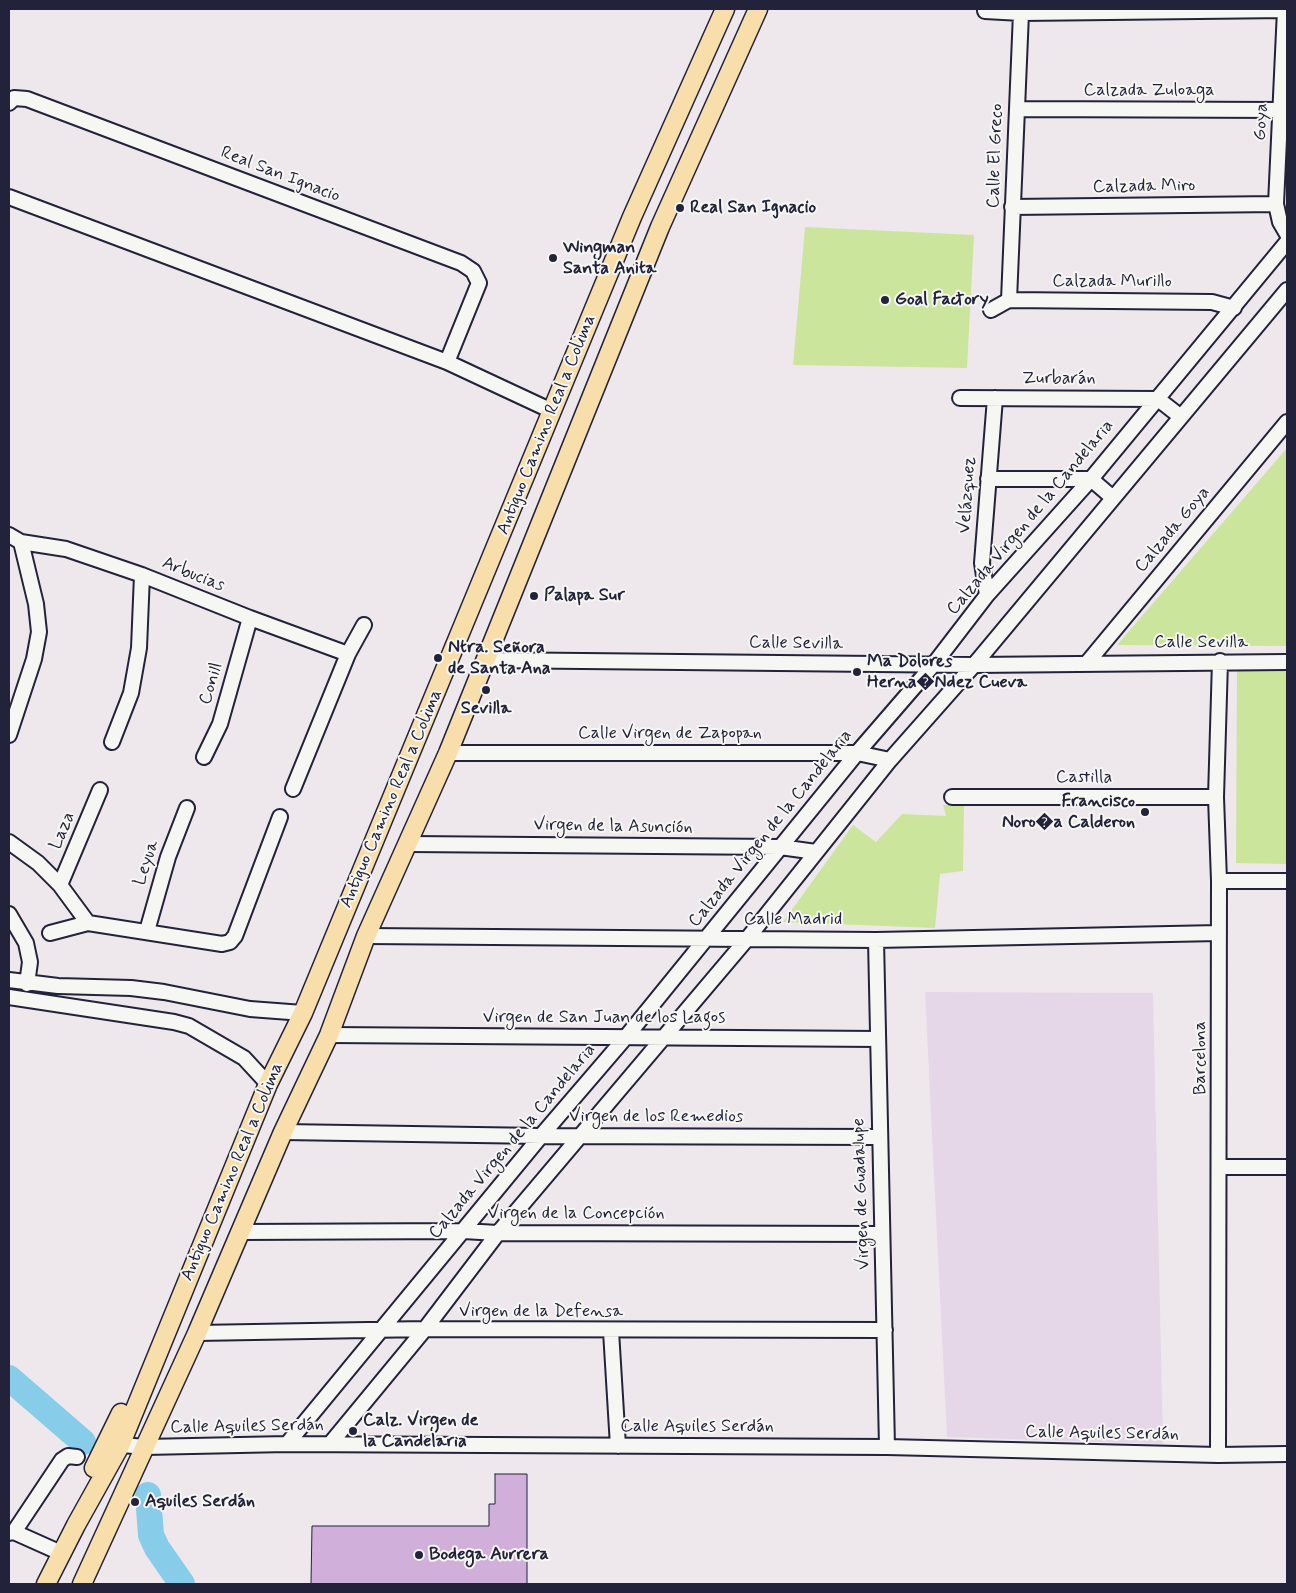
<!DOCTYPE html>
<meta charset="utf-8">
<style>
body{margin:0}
#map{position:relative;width:1296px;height:1593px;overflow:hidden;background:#eee8ed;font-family:Mynerve,sans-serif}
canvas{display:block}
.frame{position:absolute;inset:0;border:10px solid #22223b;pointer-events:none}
</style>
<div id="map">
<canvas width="1296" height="1593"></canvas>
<div class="frame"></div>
</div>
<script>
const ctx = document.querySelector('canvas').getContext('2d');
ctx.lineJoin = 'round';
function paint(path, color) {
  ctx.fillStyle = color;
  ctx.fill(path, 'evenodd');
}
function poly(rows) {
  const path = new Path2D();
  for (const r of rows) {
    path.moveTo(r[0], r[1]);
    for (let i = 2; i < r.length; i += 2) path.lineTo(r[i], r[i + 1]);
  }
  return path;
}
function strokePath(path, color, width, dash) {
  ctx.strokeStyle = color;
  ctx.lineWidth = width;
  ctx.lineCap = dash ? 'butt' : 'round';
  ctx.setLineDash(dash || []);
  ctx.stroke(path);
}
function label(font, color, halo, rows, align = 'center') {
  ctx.font = font + ' Mynerve,sans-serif';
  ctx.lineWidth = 4;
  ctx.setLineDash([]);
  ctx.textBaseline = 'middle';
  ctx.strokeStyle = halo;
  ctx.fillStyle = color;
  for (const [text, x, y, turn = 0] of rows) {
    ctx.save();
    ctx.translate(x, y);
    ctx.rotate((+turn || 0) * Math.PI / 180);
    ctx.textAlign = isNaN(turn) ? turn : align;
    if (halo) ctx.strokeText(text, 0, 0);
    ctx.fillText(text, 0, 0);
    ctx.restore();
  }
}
const built = poly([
 [925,992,1153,993,1163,1444,947,1437]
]);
const green = poly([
 [805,227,974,235,967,368,793,365],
 [1287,448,1287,646,1117,645],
 [1287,662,1287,864,1236,863,1237,663],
 [943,805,964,805,963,871,940,874,935,928,783,922,853,825,876,842,902,814,946,816]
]);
const river = poly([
 [9,1378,83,1442],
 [148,1495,151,1535,157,1548,182,1584]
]);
const building = poly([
 [495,1474,527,1474,527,1584,311,1584,312,1526,489,1526,489,1504,495,1504,495,1474]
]);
const minor = poly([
 [1285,10,1276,204,1280,222,1287,234],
 [985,11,1021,13,1287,10],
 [9,103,14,98,27,99,461,263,473,271,479,283,447,362],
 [1017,109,1282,110],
 [9,197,447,362,552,411],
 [1012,207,1276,204],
 [1009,300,1021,13],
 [991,310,1009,300,1212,302,1234,308],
 [960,398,1158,399,1181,417],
 [988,479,1091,479,1113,498],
 [9,535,21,542,36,604,39,632,34,659,9,735],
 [21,542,66,549,142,575,250,618,348,654],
 [987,595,982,563,995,398],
 [485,660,974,665,1287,662],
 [1087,663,1287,422],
 [112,742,131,693,139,648,142,575],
 [448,753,857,753,890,760],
 [204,757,220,724,250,618],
 [293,789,348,654,364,625],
 [952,797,1216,797],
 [9,842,38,863,60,885,88,923],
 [409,844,780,847,816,852],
 [1219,881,1287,881],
 [60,885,100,790],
 [9,914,26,943,30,962,27,984],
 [147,931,168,857,187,808],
 [50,933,88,923,222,944,230,942,235,936,280,817],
 [366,936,876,940,1219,933],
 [876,940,887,1447],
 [9,980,58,986,131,988,164,992,250,1009,303,1013],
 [9,997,174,1022,189,1026,244,1058,268,1084],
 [329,1035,878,1039],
 [283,1132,541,1136,879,1137],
 [1220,1167,1287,1167],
 [240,1232,463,1231,498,1233,882,1234],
 [611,1331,618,1446],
 [197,1333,425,1329,885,1330],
 [111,1444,145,1447,287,1444,887,1447,1218,1455,1287,1454],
 [287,1444,541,1136,626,1037,857,753,934,664,987,595,1091,479,1287,242],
 [330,1444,425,1329,498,1233,747,939,890,760,974,665,1287,290],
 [1218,1455,1219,881,1216,797,1220,661],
 [14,1532,62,1460,68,1456,77,1457],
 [9,1533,14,1532,61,1553]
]);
const major = poly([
 [94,1468,121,1413],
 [46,1584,76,1525,120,1446,268,1084,303,1013,632,217,725,9],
 [82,1584,197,1333,283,1132,329,1035,366,936,448,753,660,227,758,9]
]);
const markers = [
 [680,208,5,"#22223b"],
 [553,258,5,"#22223b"],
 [885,300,5,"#22223b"],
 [534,596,5,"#22223b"],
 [438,658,5,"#22223b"],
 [857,672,5,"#22223b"],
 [486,690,5,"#22223b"],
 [1145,812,5,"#22223b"],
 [353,1431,5,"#22223b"],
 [135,1502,5,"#22223b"],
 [419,1555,5,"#22223b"]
];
const streetNames = [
 ["Calzada Zuloaga",1149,91],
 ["Goya",1262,122,-87],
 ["Calle El Greco",996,156,-88],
 ["Real San Ignacio",280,175,21],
 ["Calzada Miro",1144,187,-1],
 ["Calzada Murillo",1112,282],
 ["Zurbarán",1059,379],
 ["Antiguo Camino Real a Colima",547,425,-68],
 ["Velázquez",968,495,-86],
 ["Calzada Virgen de la Candelaria",1031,518,-50],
 ["Calzada Goya",1173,530,-50],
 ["Arbucias",193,575,22],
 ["Calle Sevilla",1201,643],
 ["Calle Sevilla",796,644,1],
 ["Conill",212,684,-73],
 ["Calle Virgen de Zapopan",670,734],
 ["Castilla",1084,778],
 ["Antiguo Camino Real a Colima",392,799,-67],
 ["Virgen de la Asunción",613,827,1],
 ["Calzada Virgen de la Candelaria",771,829,-51],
 ["Laza",63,831,-67],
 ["Leyua",147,863,-72],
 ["Calle Madrid",793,920],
 ["Virgen de San Juan de los Lagos",604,1018],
 ["Barcelona",1201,1058,-90],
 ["Virgen de los Remedios",656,1117],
 ["Calzada Virgen de la Candelaria",513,1142,-50],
 ["Antiguo Camino Real a Colima",233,1172,-67],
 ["Virgen de Guadalupe",862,1194,-92],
 ["Virgen de la Concepción",576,1214],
 ["Virgen de la Defensa",541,1312],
 ["Calle Aquiles Serdán",247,1427,-1],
 ["Calle Aquiles Serdán",697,1427],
 ["Calle Aquiles Serdán",1102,1434,1]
];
const poiNames = [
 ["Real San Ignacio",690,208],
 ["Wingman",563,248],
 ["Santa Anita",563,269],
 ["Goal Factory",895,300],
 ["Palapa Sur",544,596],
 ["Ntra. Señora",448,648],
 ["de Santa Ana",448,669],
 ["Ma Dolores",867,662],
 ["Herna�Ndez Cueva",867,683],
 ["Sevilla",486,709,"center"],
 ["Francisco",1135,802,"right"],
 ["Noro�a Calderon",1135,823,"right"],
 ["Calz. Virgen de",363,1421],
 ["la Candelaria",363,1442],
 ["Aquiles Serdán",145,1502],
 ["Bodega Aurrera",429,1555]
];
paint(built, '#e5d7e7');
paint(green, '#cbe69c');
strokePath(river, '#87cce9', 26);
paint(building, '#d0afda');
strokePath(building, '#22223b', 1);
strokePath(minor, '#22223b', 18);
strokePath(major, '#22223b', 21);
strokePath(minor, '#f6f6f2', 14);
strokePath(major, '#f8deab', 18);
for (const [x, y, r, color] of markers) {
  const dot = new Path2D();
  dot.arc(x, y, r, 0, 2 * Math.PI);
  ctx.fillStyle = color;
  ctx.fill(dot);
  strokePath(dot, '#f6f6f2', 2);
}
label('18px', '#22223b', '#f6f6f2', streetNames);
label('bold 18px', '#22223b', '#f6f6f2', poiNames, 'left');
</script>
